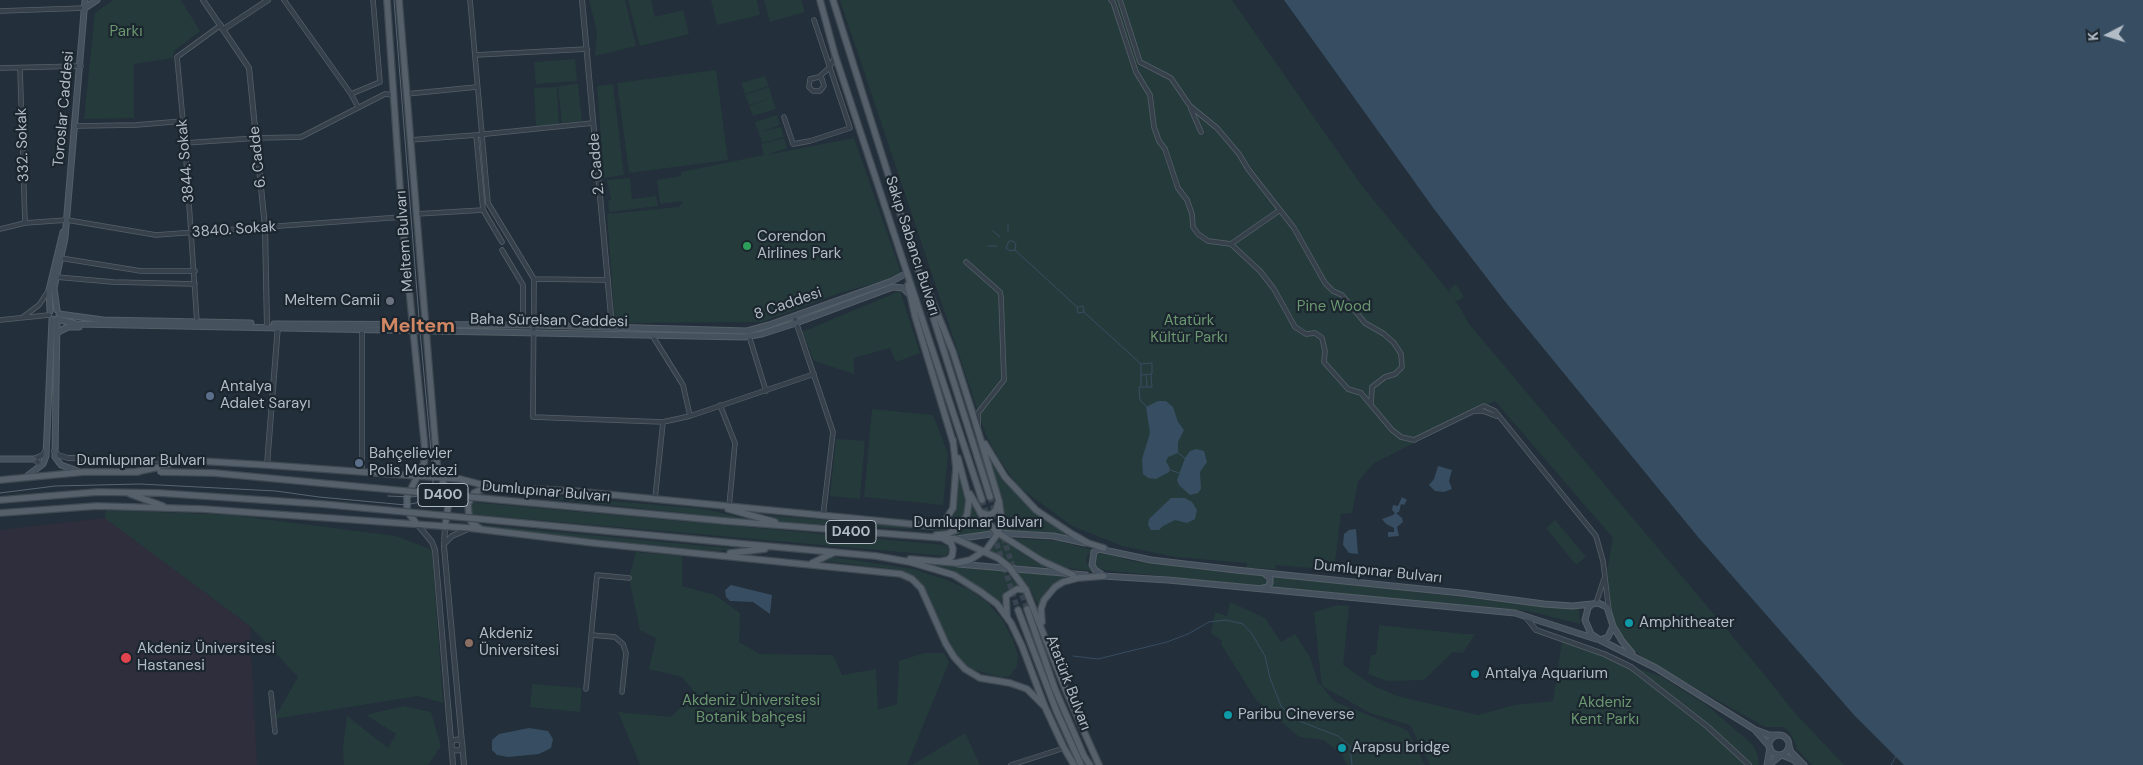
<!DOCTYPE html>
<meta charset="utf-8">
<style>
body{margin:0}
#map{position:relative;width:2143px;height:765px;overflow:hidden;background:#232f3a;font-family:"DM Sans",sans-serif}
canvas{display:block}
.north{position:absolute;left:2083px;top:10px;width:50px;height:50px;-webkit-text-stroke:4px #1c262f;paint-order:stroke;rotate:265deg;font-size:14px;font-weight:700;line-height:20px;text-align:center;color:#b2bcc6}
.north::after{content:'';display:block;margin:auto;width:18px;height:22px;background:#b2bcc6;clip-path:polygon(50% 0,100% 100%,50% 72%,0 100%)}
</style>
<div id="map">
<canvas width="2143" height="765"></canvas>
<div class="north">K</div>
</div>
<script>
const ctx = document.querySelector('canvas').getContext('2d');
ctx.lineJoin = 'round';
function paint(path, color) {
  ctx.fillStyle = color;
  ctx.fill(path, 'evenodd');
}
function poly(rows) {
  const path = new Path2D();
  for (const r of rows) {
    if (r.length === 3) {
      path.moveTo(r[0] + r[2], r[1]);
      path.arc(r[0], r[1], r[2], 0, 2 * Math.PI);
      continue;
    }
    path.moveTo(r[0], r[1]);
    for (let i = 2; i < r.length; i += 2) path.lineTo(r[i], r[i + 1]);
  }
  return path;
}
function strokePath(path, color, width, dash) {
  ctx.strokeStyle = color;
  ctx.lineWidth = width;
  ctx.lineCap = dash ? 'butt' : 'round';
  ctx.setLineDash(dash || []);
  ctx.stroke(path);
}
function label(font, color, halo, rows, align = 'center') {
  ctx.font = font + ' "DM Sans",sans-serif';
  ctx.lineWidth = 4.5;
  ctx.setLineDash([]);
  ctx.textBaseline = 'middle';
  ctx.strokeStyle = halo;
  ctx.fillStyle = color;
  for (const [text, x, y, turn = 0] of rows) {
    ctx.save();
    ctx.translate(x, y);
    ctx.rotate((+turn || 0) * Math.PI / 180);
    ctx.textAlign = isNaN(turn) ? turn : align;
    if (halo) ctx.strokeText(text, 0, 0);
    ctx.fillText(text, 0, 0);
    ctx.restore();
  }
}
const medical = poly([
 [105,518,250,626,257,765,0,765,0,530]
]);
const green = poly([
 [113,0,181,0,200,31,174,51,173,58,134,64,134,118,84,119,95,13],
 [589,0,625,0,636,46,595,56,597,32],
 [628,0,651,0,655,17,683,10,689,34,640,46],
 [711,0,757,0,760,15,717,25],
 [764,0,801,0,805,12,770,22],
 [840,0,1232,0,1362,186,1452,295,1449,289,1456,284,1464,297,1457,301,1453,296,1469,324,1750,657,1795,713,1844,765,1812,765,1798,750,1790,732,1783,727,1765,727,1646,660,1627,644,1618,631,1612,614,1607,571,1613,538,1495,401,1373,464,1358,482,1352,513,1341,514,1334,570,1276,565,1275,569,1246,568,1247,563,1175,557,1122,546,1072,526,1019,487,999,459,986,435],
 [575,59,577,81,536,84,534,62],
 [716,70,728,160,629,173,617,83],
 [765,76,769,86,745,94,741,83],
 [578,84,582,121,562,123,558,86],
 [613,84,624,175,604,178,597,86],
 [557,87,559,124,536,126,534,88],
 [769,87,772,98,749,105,745,95],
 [772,98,776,109,753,116,749,106],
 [777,115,780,125,761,132,781,127,784,137,762,143,755,122],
 [784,138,787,148,766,155,854,138,900,270,900,276,840,293,762,322,615,323,607,214,679,207,683,201,660,204,657,180,681,176,681,172,764,155,761,144],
 [630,178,632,199,656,196,658,206,609,212,608,200,611,200,607,180],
 [900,291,920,353,896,362,890,348,854,358,854,374,814,361,802,332],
 [872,409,933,415,948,454,943,505,864,497],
 [836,439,865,441,860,499,830,496],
 [989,458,1003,481,1026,504,1071,537,1045,532,1002,531,1005,514,1002,497],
 [958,470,966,496,966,507,962,519,955,527,946,531,781,522,750,514,937,529,943,526,954,515],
 [510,494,541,495,704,509,757,521],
 [470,502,945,545,949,549,946,556,470,514],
 [971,505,980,520,995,533,942,537,958,531,964,525],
 [106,510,232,515,396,536,432,550,443,703,418,696,274,719,298,677,250,626,105,518],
 [1555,520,1586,557,1576,565,1546,528],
 [461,523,738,549,716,551,459,526],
 [998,537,1036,562,1052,568,1011,565,990,549],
 [1009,538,1059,541,1093,550,1087,556,1086,562,1092,571,1068,568,1032,553],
 [636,552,682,556,682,586,715,595,740,613,739,642,760,654,833,655,842,675,876,669,878,710,897,704,899,661,924,653,944,653,949,662,907,765,640,765,618,712,671,717,695,693,682,677,649,669,656,638,640,630,629,578],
 [1104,553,1132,561,1264,576,1267,583,1261,586,1103,570,1095,566,1094,561,1098,554],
 [832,557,913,569,944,579,968,589,987,602,1002,619,1013,640,1018,656,1017,666,1010,676,1001,677,971,669,959,659,949,643,927,591,903,570,824,561],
 [928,565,1003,570,1020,586,1005,591,1001,601,1002,606,993,597,978,587],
 [1016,572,1066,576,1049,587,1043,596,1040,609,1029,587],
 [1273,576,1541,606,1579,609,1580,624,1528,611,1272,588],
 [1230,602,1265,618,1281,642,1295,634,1310,657,1318,682,1335,702,1407,730,1425,765,1347,765,1342,755,1324,740,1299,737,1256,700,1221,644,1222,641,1211,633,1215,612,1227,616],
 [1337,605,1349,606,1343,665,1374,686,1397,696,1478,715,1514,705,1553,701,1562,641,1662,677,1708,706,1753,745,1758,756,1759,765,1430,765,1410,725,1370,713,1322,686,1314,612],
 [1379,625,1464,634,1475,634,1463,653,1453,652,1424,680,1387,681,1368,674,1371,655,1376,655],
 [532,684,582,688,580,712,530,707],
 [403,706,431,712,441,746,428,765,344,765,343,747,347,716,388,748,396,734,366,715],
 [965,733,980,765,912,765]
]);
const water = poly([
 [1284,0,2143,0,2143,765,1904,765,1854,715,1698,537,1503,299,1434,209],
 [1158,401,1166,401,1173,407,1178,422,1184,430,1178,442,1178,453,1168,457,1166,461,1170,469,1169,472,1156,479,1148,478,1143,474,1142,459,1150,433,1146,407],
 [1196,449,1204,451,1207,462,1200,472,1201,489,1198,493,1190,495,1179,485,1177,480,1185,458,1190,451],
 [1438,466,1452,470,1449,481,1452,489,1444,492,1435,491,1429,485,1434,479],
 [1402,497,1407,500,1404,505,1401,504,1399,512,1396,513,1402,518,1403,522,1397,527,1399,536,1388,537,1388,532,1394,532,1394,528,1386,524,1382,519,1393,515,1395,513,1392,510,1393,505,1398,506],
 [1171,498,1185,498,1192,502,1197,510,1195,519,1187,523,1175,520,1163,526,1159,530,1151,530,1148,525,1149,519],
 [1356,529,1358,554,1349,553,1343,545,1344,534,1349,530],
 [731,585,772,595,770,614,753,602,730,601,726,597,725,590],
 [529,728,548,731,553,739,551,748,539,754,508,757,497,755,492,750,492,740,499,734]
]);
const stream = poly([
 [1008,224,1008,232],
 [993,231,1000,237],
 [988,246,997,246],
 [1015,250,1016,244,1013,241,1009,241,1006,248,1010,251,1015,250,1077,307,1078,313,1084,312],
 [1078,307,1083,306,1084,312,1141,364,1152,363,1152,374,1141,375],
 [1141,364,1141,386],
 [1146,375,1147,386],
 [1147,407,1140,400,1139,387,1152,387,1151,375],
 [1178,453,1185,458],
 [1170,470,1179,473],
 [1073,656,1098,659,1167,642,1188,634,1209,622,1226,620,1243,624,1252,634,1265,656,1270,678,1281,706,1294,719,1338,736,1350,746,1352,765],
 [1891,765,1896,756]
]);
const primaryTunnel = poly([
 [990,497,1015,573],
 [982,500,988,517],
 [994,535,1018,610],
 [1019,587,1027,609]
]);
const minor = poly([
 [284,0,351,94,358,107],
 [470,0,488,203,534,279,533,417,663,422,690,416,814,374],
 [1111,0,1113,2,1136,72,1150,95,1154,127,1159,141,1165,149,1178,188,1187,200,1192,214,1193,227,1198,234,1208,241,1231,244,1260,271,1274,289,1295,327,1306,334,1315,333,1322,338,1325,351,1324,362,1348,389,1361,393,1392,430,1401,437,1414,440,1484,406,1495,411,1596,536,1603,561,1609,611],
 [1120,0,1140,62,1171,78,1190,106,1217,128,1239,154,1248,169,1294,228,1325,283,1333,291,1342,295,1365,323,1384,334,1394,343,1401,354,1402,367,1395,374,1385,377,1372,387,1371,404],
 [0,11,85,8],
 [475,55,587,49],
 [0,68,81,66],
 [20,68,25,223],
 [819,77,822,79,824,86,820,91,813,91,809,87,810,79,819,77,829,68,835,57],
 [351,94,380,82,373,0],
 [406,94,477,87],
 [1191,109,1201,132],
 [784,117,793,144,810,141,850,128,814,20],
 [75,126,136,125,183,121],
 [476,135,483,210,502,242],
 [410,140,476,135,593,123],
 [185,143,257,138,301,137,385,94,393,95],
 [416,214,483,210],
 [0,229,25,223,67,220,156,235,402,217],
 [1231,244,1280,210],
 [502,250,523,285,523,325],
 [60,258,141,271,195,271],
 [966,262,1000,292,1001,297,1004,380,978,413,978,426],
 [56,277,113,282,195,284],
 [534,279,608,280],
 [794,316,833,432,823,516],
 [23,317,39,305,49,290],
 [0,320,49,315],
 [197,323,185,143,177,57,221,25],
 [652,335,683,385,690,416],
 [749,336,766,391],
 [720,405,735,443,729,507],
 [1474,411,1483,411,1496,416],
 [362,472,362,324],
 [655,499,663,422],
 [1596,603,1604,579],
 [591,635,615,637,623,644,626,653,622,692],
 [586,689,597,575,629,578],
 [271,693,275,732],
 [1011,765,1064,748]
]);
const tertiary = poly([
 [203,0,249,68,265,227,267,327],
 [582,0,612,327],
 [224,29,268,0],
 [54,451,58,455,68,458,178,460],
 [41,465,34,459,43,455,46,450],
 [267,465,278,325],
 [417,524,432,542,435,550,453,765],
 [445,527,444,547,464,765],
 [445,543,452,536,468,529],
 [1525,616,1536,630,1604,654,1631,667,1708,727,1749,765],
 [457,745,5.5]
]);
const secondary = poly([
 [85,8,97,0],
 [57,310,54,288,65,238,85,0],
 [50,311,49,290,63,232],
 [59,314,103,320,251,323],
 [274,324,535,325,747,331,769,325,892,281,907,273],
 [58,332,68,327,79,327],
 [0,459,34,459],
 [78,471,61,465,55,457,57,319,76,324,744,337,762,334,796,323,893,287,903,288,909,294],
 [27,476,43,464,46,456,52,319],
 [956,539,998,533,1053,536,1085,543],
 [958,564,1086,575],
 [1102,576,1168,580,1515,613,1596,639],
 [1104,576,1095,570,1092,565,1094,552,1099,549,1151,560,1236,570,1461,593,1544,604,1572,606,1592,604],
 [1263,588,1268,587,1270,583,1270,578,1264,573],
 [1598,603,1607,607,1613,626,1608,637,1600,640,1591,634,1585,620,1588,608,1592,604,1598,603],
 [1613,626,1622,641,1632,653],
 [1600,640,1656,668,1754,729,1769,746],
 [1756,730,1769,735,1777,735],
 [1779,745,10],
 [1789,746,1791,752,1804,765],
 [1782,755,1794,760,1799,765],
 [1767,765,1770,748],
 [1769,765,1781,755]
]);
const primary = poly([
 [387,0,402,217,425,450,424,463,407,497,407,511,416,523],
 [399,0,437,464,449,500,445,527],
 [820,0,835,55,982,500],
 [833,0,990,497],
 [908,285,915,316,953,442],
 [985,444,1005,477,1036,510,1072,534,1088,543,1104,548],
 [135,472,160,467,182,460,267,465,460,479,491,487,573,491,932,526,945,521,953,508,956,468,953,440],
 [0,480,84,472,138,472],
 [130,494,163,506],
 [970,494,983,517,998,533,1042,561,1073,575],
 [0,500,98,492,159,493],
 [728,509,775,522],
 [980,512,989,515,993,513,996,510,998,503],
 [0,513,97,506,202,509,469,528,594,543,901,574,912,579,921,588,946,644,954,657,965,669,980,678,1010,683,1027,689,1045,707],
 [725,521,956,539,998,558,1009,567,1026,590,1066,691,1099,765],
 [481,529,472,523,469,517,468,504,474,493,487,487],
 [936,535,947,534,958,529,967,515,969,500,958,458],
 [733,543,876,556,910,562,954,575,981,592,997,604,1011,623,1022,646,1045,707,1064,748,1074,765],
 [730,553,765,549],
 [910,559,956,563,970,560,987,549,998,533,1002,521,999,501,975,421,953,352,930,295],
 [942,561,948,560,952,556,953,549,951,543,944,539],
 [812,563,833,553],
 [1027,609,1055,689,1084,756,1090,765],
 [1018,610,1056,710,1081,765],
 [1007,616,1006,596,1017,589,1026,590],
 [1042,622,1041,609,1044,600,1055,587,1063,582,1078,578,1104,576]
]);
const tram = poly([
 [0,493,55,486,140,484,276,491,319,497,406,505,420,502,430,493,433,484,433,473,420,331,394,0],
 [388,496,411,497,418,496,426,490]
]);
const primaryBridge = poly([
 [160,472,214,473,725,521],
 [159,493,322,504,733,543]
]);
const markers = [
 [747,246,5,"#2e9e5b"],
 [390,301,5,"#6b7280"],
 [210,396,5,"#5c6f8a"],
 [359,463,5,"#5c6f8a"],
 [1629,623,5,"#0f9aa8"],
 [469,643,5,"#8d6e63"],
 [126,658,6,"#e0444e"],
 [1475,674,5,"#0f9aa8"],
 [1228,715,5,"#0f9aa8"],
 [1342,748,5,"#0f9aa8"]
];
const shields = [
 [443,495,50],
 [851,532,50]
];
const shieldNames = [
 ["D400",443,495],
 ["D400",851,532]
];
const parkNames = [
 ["Parkı",126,32],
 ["Pine Wood",1334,307],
 ["Atatürk",1189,321],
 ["Kültür Parkı",1189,338],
 ["Akdeniz Üniversitesi",751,701],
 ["Botanik bahçesi",751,718],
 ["Akdeniz",1605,703],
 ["Kent Parkı",1605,720]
];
const streetNames = [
 ["Toroslar Caddesi",64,109,-85],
 ["332. Sokak",23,145,-92],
 ["6. Cadde",258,157,-96],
 ["3844. Sokak",186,161,-95],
 ["2. Cadde",597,164,-95],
 ["3840. Sokak",234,230,-4],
 ["Meltem Bulvarı",405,241,-94],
 ["Sakıp Sabancı Bulvarı",912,246,72],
 ["8 Caddesi",788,304,-19],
 ["Baha Sürelsan Caddesi",549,321,1],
 ["Dumlupınar Bulvarı",141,461],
 ["Dumlupınar Bulvarı",546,492,5],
 ["Dumlupınar Bulvarı",978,523],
 ["Dumlupınar Bulvarı",1378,572,6],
 ["Atatürk Bulvarı",1068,683,69]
];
const poiNames = [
 ["Corendon",757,237],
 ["Airlines Park",757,254],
 ["Meltem Camii",380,301,"right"],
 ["Antalya",220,387],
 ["Adalet Sarayı",220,404],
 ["Bahçelievler",369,454],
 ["Polis Merkezi",369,471],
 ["Amphitheater",1639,623],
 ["Akdeniz",479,634],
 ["Üniversitesi",479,651],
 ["Akdeniz Üniversitesi",137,649],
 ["Hastanesi",137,666],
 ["Antalya Aquarium",1485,674],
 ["Paribu Cineverse",1238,715],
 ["Arapsu bridge",1352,748]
];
const districtNames = [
 ["Meltem",418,327]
];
paint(medical, '#2f2e3c');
paint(green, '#253b3b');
paint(water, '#374d61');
strokePath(stream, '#374d61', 1);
strokePath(primaryTunnel, '#38444f', 5.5, [5.5, 3]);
strokePath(minor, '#555f68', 5.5);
strokePath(tertiary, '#555f68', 6);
strokePath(secondary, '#555f68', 7);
strokePath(primary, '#404a53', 8);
strokePath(minor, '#37414b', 4);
strokePath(tertiary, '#37414b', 4.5);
strokePath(secondary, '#45515d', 5);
strokePath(primary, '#55606b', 5.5);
strokePath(tram, '#596572', 1);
strokePath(primaryBridge, '#404a53', 8, []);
strokePath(primaryBridge, '#55606b', 5.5);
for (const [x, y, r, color] of markers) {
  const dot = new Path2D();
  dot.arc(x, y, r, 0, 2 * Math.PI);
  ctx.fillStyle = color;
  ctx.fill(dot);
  strokePath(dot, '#1c262f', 2);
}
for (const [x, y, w] of shields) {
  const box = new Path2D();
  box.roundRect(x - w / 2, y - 11.5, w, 23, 4);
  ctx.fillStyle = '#1c262f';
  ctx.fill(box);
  strokePath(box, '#b2bcc6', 1);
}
label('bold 14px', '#b2bcc6', null, shieldNames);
label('15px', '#6a976f', '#1c262f', parkNames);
label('15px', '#b2bcc6', '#1c262f', streetNames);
label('15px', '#b2bcc6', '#1c262f', poiNames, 'left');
label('bold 20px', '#d18763', '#1c262f', districtNames);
</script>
